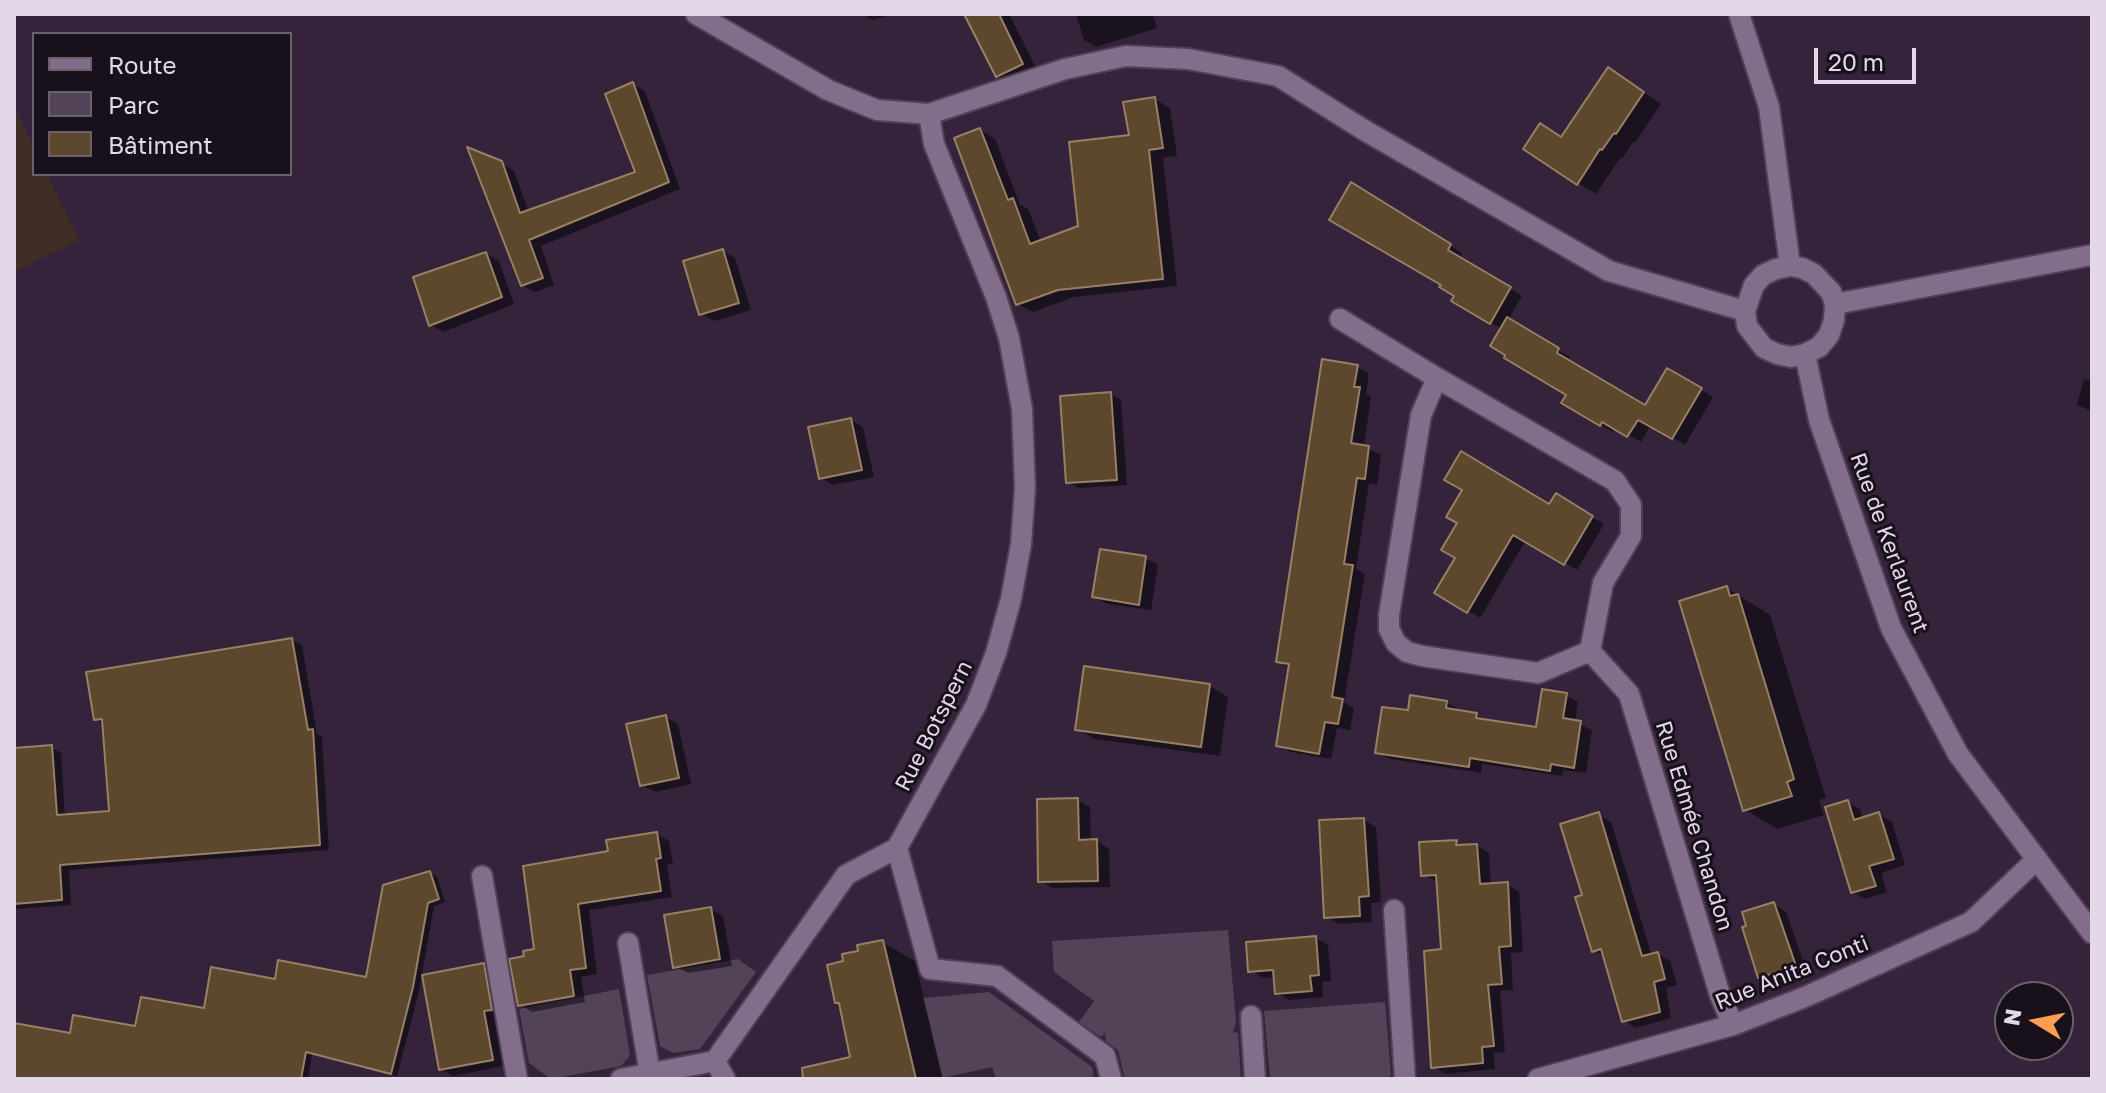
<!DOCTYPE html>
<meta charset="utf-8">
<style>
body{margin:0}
#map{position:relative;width:2106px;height:1093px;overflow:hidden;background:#34233b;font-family:"Golos Text",sans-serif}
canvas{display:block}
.frame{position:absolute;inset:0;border:16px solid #e3d8e8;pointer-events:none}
.legend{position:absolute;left:32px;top:32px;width:260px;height:144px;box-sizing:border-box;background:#18101a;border:2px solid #69606c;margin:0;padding:10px 14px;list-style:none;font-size:24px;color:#e3d8e8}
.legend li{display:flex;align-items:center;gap:16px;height:40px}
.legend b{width:40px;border:2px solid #69606c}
.north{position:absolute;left:1994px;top:981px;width:80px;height:80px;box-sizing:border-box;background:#18101a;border:2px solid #69606c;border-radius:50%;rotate:280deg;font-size:22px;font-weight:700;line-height:32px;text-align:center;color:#e3d8e8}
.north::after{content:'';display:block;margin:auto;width:28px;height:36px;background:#fb9e50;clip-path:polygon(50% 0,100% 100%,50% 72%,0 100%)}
.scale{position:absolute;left:1814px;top:48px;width:102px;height:36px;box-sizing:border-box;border:4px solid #e3d8e8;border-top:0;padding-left:10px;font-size:24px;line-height:28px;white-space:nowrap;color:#e3d8e8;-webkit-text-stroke:6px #18101a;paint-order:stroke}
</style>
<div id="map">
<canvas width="2106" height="1093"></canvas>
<div class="frame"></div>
<ul class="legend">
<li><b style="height:10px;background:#826e8a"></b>Route</li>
<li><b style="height:22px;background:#534359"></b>Parc</li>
<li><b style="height:22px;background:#5d472d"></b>Bâtiment</li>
</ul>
<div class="north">N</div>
<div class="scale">20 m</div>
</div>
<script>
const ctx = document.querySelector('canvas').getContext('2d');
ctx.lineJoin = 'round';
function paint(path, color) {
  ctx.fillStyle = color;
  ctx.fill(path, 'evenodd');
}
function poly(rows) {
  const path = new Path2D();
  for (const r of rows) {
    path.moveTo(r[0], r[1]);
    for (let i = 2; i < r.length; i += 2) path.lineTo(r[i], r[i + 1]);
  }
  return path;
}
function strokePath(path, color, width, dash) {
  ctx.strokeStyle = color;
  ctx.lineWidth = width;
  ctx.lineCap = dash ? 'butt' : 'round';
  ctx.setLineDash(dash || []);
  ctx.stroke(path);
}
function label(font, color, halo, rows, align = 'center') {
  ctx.font = font + ' "Golos Text",sans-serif';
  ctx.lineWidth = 6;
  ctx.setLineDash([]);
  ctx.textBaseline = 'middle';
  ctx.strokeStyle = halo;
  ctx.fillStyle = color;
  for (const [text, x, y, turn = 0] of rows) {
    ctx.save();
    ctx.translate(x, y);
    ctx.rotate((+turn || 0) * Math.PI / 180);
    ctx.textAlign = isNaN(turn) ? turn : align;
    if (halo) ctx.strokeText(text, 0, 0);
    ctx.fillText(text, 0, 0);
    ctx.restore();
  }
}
const commercial = poly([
 [14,106,34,147,34,174,47,174,79,240,14,272]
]);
const green = poly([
 [1228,930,1236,1022,1233,1032,1238,1033,1241,1079,1125,1079,1118,1050,1106,1041,1105,1033,1101,1037,1079,1022,1094,1001,1054,972,1052,941],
 [738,959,756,972,700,1049,673,1053,660,1046,647,975],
 [619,989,630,1055,621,1066,551,1079,529,1063,519,1009],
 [989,992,1092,1067,1094,1079,996,1079,992,1067,942,1078,923,998],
 [1385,1002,1391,1075,1389,1079,1270,1079,1264,1011]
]);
const shadow = poly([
 [862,14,893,14,873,20],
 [966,14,1009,14,1039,74,1014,86,997,76],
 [1076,14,1153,14,1157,28,1096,47,1084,40],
 [1627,81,1661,104,1635,143,1633,142,1622,159,1620,158,1596,194,1578,183,1563,139],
 [633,84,645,91,680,189,541,246,554,285,535,292,522,285,501,163,514,171,529,212,638,173],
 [1155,99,1170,108,1177,156,1163,158,1177,286,1074,297,1033,312,1017,304,980,130,995,139,1020,205,1028,209,1041,242,1080,228],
 [1352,185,1462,253,1459,259,1522,296,1508,320,1570,357,1568,361,1646,408,1668,371,1713,397,1685,445,1651,425,1641,442,1616,428,1613,432,1564,402,1569,394,1502,329,1454,300,1456,295],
 [723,251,735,258,751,310,714,321,701,314],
 [486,254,499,261,514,304,443,332,431,325],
 [1357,367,1369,374,1366,394,1371,396,1364,447,1381,455,1377,485,1369,483,1356,569,1365,574,1344,702,1354,708,1350,730,1337,728,1331,759,1291,752,1278,745,1290,668,1278,661],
 [2084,379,2092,382,2092,411,2077,405],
 [1110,394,1121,400,1127,485,1079,488,1068,482],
 [851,420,863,427,874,477,833,485,821,478],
 [1556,496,1604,524,1577,570,1526,540,1480,618,1437,592,1550,507],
 [1145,558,1158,565,1151,610,1107,604,1094,596],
 [1727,588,1770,615,1826,798,1819,800,1824,815,1778,829,1745,810],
 [292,640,302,645,317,734,322,737,329,850,69,870,71,905,14,909,14,750,51,747,61,753,65,817,111,813,104,724,96,719],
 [1210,686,1228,697,1220,756,1095,739,1077,729],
 [1566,695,1578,702,1575,722,1592,730,1586,773,1563,770,1562,776,1482,764,1481,773,1390,759,1377,752,1409,713,1447,702,1459,710,1458,712,1476,715,1489,722,1537,730],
 [665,717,678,724,691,784,655,792,642,785],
 [1078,800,1090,807,1091,842,1097,841,1109,849,1110,887,1052,888,1040,880],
 [1847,802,1860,809,1863,819,1879,814,1892,822,1905,865,1881,873,1887,892,1865,899,1852,892],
 [1598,815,1611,822,1652,956,1658,954,1670,961,1677,985,1666,988,1671,1018,1636,1028,1624,1021,1605,957,1594,950,1584,896],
 [1364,820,1376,827,1381,902,1371,903,1372,922,1339,924,1326,917],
 [657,834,669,841,673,864,667,865,672,897,589,910,597,974,581,977,585,1002,532,1012,519,1004,526,958,536,950,610,853],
 [1456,842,1464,847,1477,846,1489,853,1491,885,1507,884,1519,892,1523,952,1511,953,1513,990,1500,991,1505,1052,1494,1053,1495,1069,1445,1074,1433,1066,1443,951,1438,882,1423,875],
 [430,873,437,877,445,902,434,906,419,991,397,1076,312,1054,308,1079,14,1079,14,1025,72,1035,137,1028,205,1011,276,981,368,979],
 [1774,904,1786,912,1807,972,1772,984,1760,977],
 [710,909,723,916,732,966,688,973,675,966],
 [1316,938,1328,945,1331,981,1322,982,1323,997,1289,1000,1277,993,1275,977,1263,978,1250,970],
 [882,942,915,961,943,1079,840,1079,853,1058,841,1005,837,1002,846,963],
 [484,965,496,973,503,1016,496,1018,504,1066,453,1076,441,1069]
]);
const building = poly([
 [964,14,999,14,1023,64,996,77,964,14],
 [1608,67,1644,92,1616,134,1614,133,1602,150,1600,149,1577,185,1523,149,1540,123,1561,137,1608,67],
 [633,82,669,182,529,240,543,278,521,286,467,147,502,161,520,213,635,172,605,94,633,82],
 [1155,97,1163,148,1149,150,1163,279,1058,290,1016,305,954,138,980,128,1008,200,1013,198,1030,244,1078,226,1069,142,1129,135,1123,102,1155,97],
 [1351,182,1451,244,1448,250,1511,287,1490,324,1451,301,1454,296,1439,287,1441,285,1329,220,1351,182],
 [723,249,739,303,699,315,683,261,723,249],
 [486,252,502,297,429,326,413,277,486,252],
 [1507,317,1559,348,1557,353,1645,405,1667,368,1702,388,1672,439,1638,420,1627,437,1602,422,1600,426,1561,403,1566,395,1504,358,1505,355,1490,346,1507,317],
 [1322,359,1358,365,1354,387,1360,387,1351,443,1369,446,1365,479,1357,478,1344,564,1353,565,1332,697,1343,699,1338,724,1325,722,1319,754,1276,746,1289,664,1276,662,1322,359],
 [1111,392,1117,480,1066,483,1060,396,1111,392],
 [851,418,862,470,819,479,808,427,851,418],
 [1461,451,1549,504,1556,493,1593,516,1564,565,1513,535,1467,613,1434,593,1455,558,1441,550,1457,523,1446,517,1462,490,1444,480,1461,451],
 [1100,549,1146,556,1139,605,1092,597,1100,549],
 [1727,586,1730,596,1738,594,1794,779,1787,782,1792,796,1743,811,1679,601,1727,586],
 [292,638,308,730,313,729,320,845,60,865,62,900,14,904,14,748,52,745,57,815,109,811,102,719,94,720,86,672,292,638],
 [1084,666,1210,684,1201,747,1075,730,1084,666],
 [1542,689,1567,693,1563,718,1581,721,1574,768,1551,764,1550,771,1470,758,1469,767,1375,753,1382,707,1408,710,1410,695,1447,701,1446,708,1477,713,1476,718,1536,727,1542,689],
 [666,715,679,778,640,786,626,724,666,715],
 [1078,798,1079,840,1097,839,1098,881,1038,882,1037,799,1078,798],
 [1848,800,1854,820,1879,812,1894,859,1869,866,1876,886,1851,893,1825,807,1848,800],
 [1599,812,1642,956,1658,952,1665,979,1654,982,1660,1012,1622,1022,1601,949,1592,952,1575,897,1582,895,1560,824,1599,812],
 [1364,818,1369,896,1359,897,1360,916,1324,918,1319,820,1364,818],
 [657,832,661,858,656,859,661,891,578,904,586,968,570,970,574,996,518,1006,509,959,524,956,523,951,534,949,523,866,608,851,606,840,657,832],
 [1457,840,1456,845,1477,844,1480,884,1508,882,1511,946,1499,947,1502,984,1488,985,1494,1046,1482,1047,1483,1063,1431,1068,1424,951,1441,949,1436,875,1421,876,1419,842,1457,840],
 [430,871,439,899,428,903,413,987,391,1074,306,1052,301,1079,14,1079,14,1023,70,1033,73,1015,135,1026,141,997,204,1008,211,967,275,979,278,960,366,977,383,885,430,871],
 [1774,902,1796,966,1758,978,1742,927,1746,926,1742,912,1774,902],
 [711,907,720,959,673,968,664,915,711,907],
 [1316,936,1319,975,1310,976,1312,991,1275,994,1273,970,1248,972,1246,942,1316,936],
 [883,940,916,1079,803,1079,802,1068,850,1057,839,1003,835,1003,827,965,843,961,842,954,858,951,857,945,883,940],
 [484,963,492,1010,484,1011,493,1060,439,1070,422,975,484,963]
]);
const minor = poly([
 [696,14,828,90,877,110,929,114,1065,69,1126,56,1188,59,1278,76,1364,130,1609,271,1745,311],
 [1831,292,1835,304,2092,255],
 [1340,319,1437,378],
 [1590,651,1538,673,1422,656,1407,652,1396,643,1389,629,1389,615,1421,415,1437,378,1615,481,1631,505,1631,536,1603,583,1590,651,1629,694,1720,995,1733,1025],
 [897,848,930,969,997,976,1105,1056,1111,1079],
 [482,876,517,1079],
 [1394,910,1405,1079],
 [628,943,650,1074],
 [1251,1016,1255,1079],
 [715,1061,725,1079],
 [621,1079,715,1061,846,875,897,848,976,705,996,653,1011,599,1021,544,1025,488,1022,409,1009,338,996,297,934,144,929,114],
 [1538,1079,1733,1025,1805,997,1971,922,2037,859]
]);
const tertiary = poly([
 [1739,14,1769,107,1790,266],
 [1831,292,1814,274,1802,268,1790,266,1776,269,1763,275,1754,285,1745,311,1747,326,1764,348,1777,354,1791,357,1805,354,1819,347,1829,335,1834,320,1835,304],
 [1805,354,1819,420,1891,628,1958,754,2092,933]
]);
const streetNames = [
 ["Rue de Kerlaurent",1889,543,70],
 ["Rue Botspern",934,726,-63],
 ["Rue Edmée Chandon",1694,826,73],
 ["Rue Anita Conti",1792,973,-22]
];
paint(commercial, '#402d28');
paint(green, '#534359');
paint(shadow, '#0007');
paint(building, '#5d472d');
strokePath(building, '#988065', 2);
strokePath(minor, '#504055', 24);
strokePath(tertiary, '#504055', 24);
strokePath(minor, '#826e8a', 20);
strokePath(tertiary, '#826e8a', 20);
label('22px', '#e3d8e8', '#18101a', streetNames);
</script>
